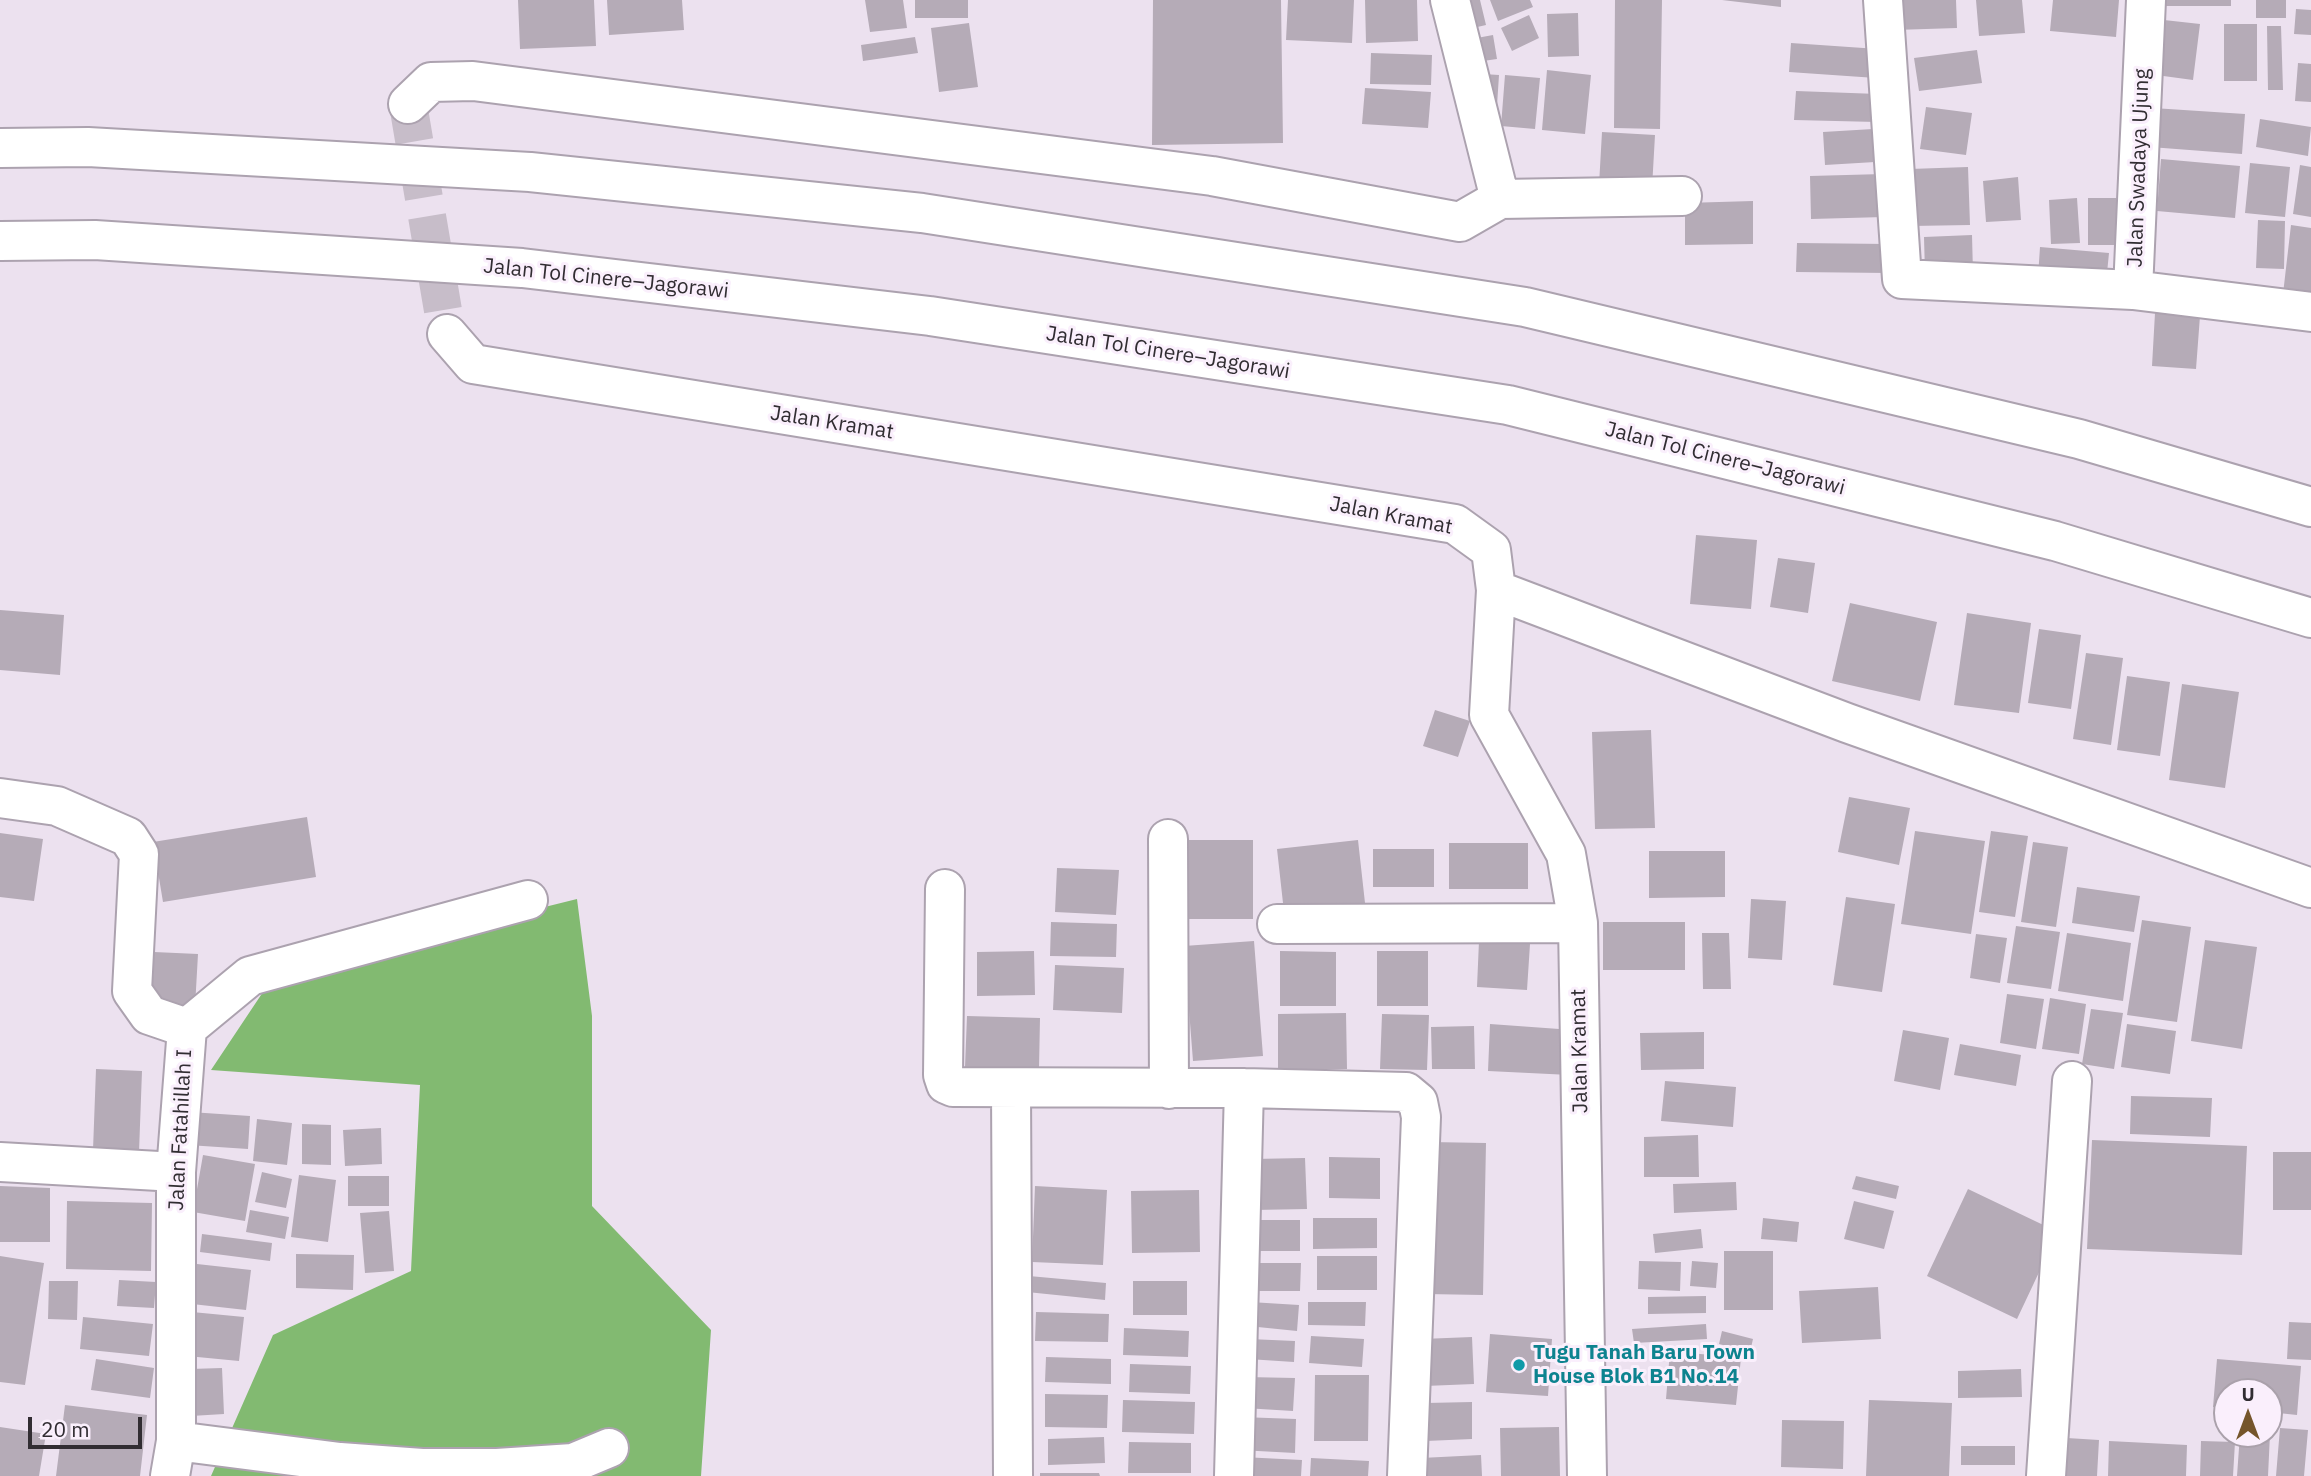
<!DOCTYPE html>
<meta charset="utf-8">
<style>
body{margin:0}
#map{position:relative;width:2311px;height:1476px;overflow:hidden;background:#ece1ef;font-family:"IBM Plex Sans",sans-serif}
canvas{display:block}
.north{position:absolute;left:2213px;top:1378px;width:70px;height:70px;box-sizing:border-box;background:#faeffc;border:2px solid #aaa1ab;border-radius:50%;rotate:0deg;font-size:19px;font-weight:700;line-height:28px;text-align:center;color:#312d32}
.north::after{content:'';display:block;margin:auto;width:24px;height:32px;background:#75552b;clip-path:polygon(50% 0,100% 100%,50% 72%,0 100%)}
.scale{position:absolute;left:28px;top:1417px;width:114px;height:32px;box-sizing:border-box;border:4px solid #312d32;border-top:0;padding-left:9px;font-size:21px;line-height:24px;white-space:nowrap;color:#312d32;-webkit-text-stroke:5px #faeffc;paint-order:stroke}
</style>
<div id="map">
<canvas width="2311" height="1476"></canvas>
<div class="north">U</div>
<div class="scale">20 m</div>
</div>
<script>
const ctx = document.querySelector('canvas').getContext('2d');
ctx.lineJoin = 'round';
function paint(path, color) {
  ctx.fillStyle = color;
  ctx.fill(path, 'evenodd');
}
function poly(rows) {
  const path = new Path2D();
  for (const r of rows) {
    path.moveTo(r[0], r[1]);
    for (let i = 2; i < r.length; i += 2) path.lineTo(r[i], r[i + 1]);
  }
  return path;
}
function strokePath(path, color, width, dash) {
  ctx.strokeStyle = color;
  ctx.lineWidth = width;
  ctx.lineCap = dash ? 'butt' : 'round';
  ctx.setLineDash(dash || []);
  ctx.stroke(path);
}
function label(font, color, halo, rows, align = 'center') {
  ctx.font = font + ' "IBM Plex Sans",sans-serif';
  ctx.lineWidth = 6;
  ctx.setLineDash([]);
  ctx.textBaseline = 'middle';
  ctx.strokeStyle = halo;
  ctx.fillStyle = color;
  for (const [text, x, y, turn = 0] of rows) {
    ctx.save();
    ctx.translate(x, y);
    ctx.rotate((+turn || 0) * Math.PI / 180);
    ctx.textAlign = isNaN(turn) ? turn : align;
    if (halo) ctx.strokeText(text, 0, 0);
    ctx.fillText(text, 0, 0);
    ctx.restore();
  }
}
const forest = poly([
 [577,899,592,1016,592,1206,711,1330,701,1476,211,1476,273,1335,411,1271,420,1085,211,1070,275,974]
]);
const building = poly([
 [518,0,594,0,596,46,520,49],
 [607,0,682,0,684,30,609,35],
 [865,0,903,0,907,28,870,32],
 [915,0,968,0,968,18,915,18],
 [1153,0,1281,0,1283,143,1152,145],
 [1288,0,1354,0,1352,43,1286,40],
 [1365,0,1417,0,1418,41,1366,43],
 [1453,0,1480,0,1486,25,1460,31],
 [1490,0,1530,0,1533,7,1498,21],
 [1615,0,1662,0,1660,129,1614,128],
 [1722,0,1781,0,1781,7],
 [1895,0,1956,0,1957,28,1895,30],
 [1976,0,2022,0,2025,33,1979,36],
 [2053,0,2119,0,2116,37,2050,31],
 [2159,0,2231,0,2231,6,2159,6],
 [2256,0,2286,0,2286,18,2256,18],
 [2296,9,2311,10,2311,35,2294,34],
 [1578,13,1579,56,1548,57,1547,14],
 [1529,15,1539,38,1512,51,1501,28],
 [2164,20,2200,24,2193,80,2156,75],
 [969,23,978,87,939,92,931,28],
 [2224,24,2257,24,2257,81,2224,81],
 [2267,26,2281,26,2283,90,2268,90],
 [1493,35,1497,59,1469,63,1466,40],
 [915,37,918,53,863,61,861,45],
 [1791,43,1878,49,1876,78,1789,72],
 [1977,50,1982,83,1919,91,1914,58],
 [1371,53,1432,55,1431,85,1370,84],
 [2298,63,2311,64,2311,102,2295,101],
 [1547,70,1591,75,1585,134,1542,130],
 [1483,74,1499,75,1496,121],
 [1505,75,1540,78,1535,129,1501,126],
 [1365,88,1431,92,1428,128,1362,124],
 [1796,91,1878,94,1877,122,1794,120],
 [1926,107,1972,113,1966,155,1920,149],
 [2153,108,2245,114,2242,154,2150,147],
 [2260,119,2311,127,2308,156,2256,147],
 [1873,129,1875,162,1825,165,1823,132],
 [1602,132,1655,135,1652,188,1599,185],
 [2161,159,2240,166,2235,218,2157,211],
 [2250,163,2290,167,2285,217,2245,213],
 [2300,165,2311,167,2311,217,2293,214],
 [1968,167,1970,225,1911,226,1910,169],
 [1883,174,1884,217,1811,219,1810,176],
 [2018,177,2021,220,1986,222,1983,181],
 [2077,198,2080,243,2051,244,2049,200],
 [2088,198,2116,198,2116,245,2088,245],
 [1753,201,1753,244,1685,245,1685,203],
 [2258,220,2285,221,2284,269,2256,268],
 [2291,225,2311,228,2311,297,2283,294],
 [1972,235,1973,273,1925,274,1924,237],
 [1797,243,1888,244,1888,273,1796,272],
 [2040,247,2109,253,2106,283,2038,277],
 [2155,313,2200,316,2196,369,2152,366],
 [1696,535,1757,540,1751,609,1690,604],
 [1778,558,1815,563,1808,613,1770,607],
 [1850,603,1937,622,1920,701,1832,681],
 [0,610,64,615,60,675,0,670],
 [1967,613,2031,623,2019,713,1954,705],
 [2039,629,2081,635,2071,709,2028,703],
 [2086,653,2123,658,2111,745,2073,739],
 [2127,676,2170,682,2160,756,2117,750],
 [2182,684,2239,692,2225,788,2169,780],
 [1435,710,1470,721,1458,757,1423,746],
 [1651,730,1655,828,1595,829,1592,732],
 [1849,797,1910,808,1899,865,1838,852],
 [307,817,316,877,163,902,153,842],
 [1915,831,1985,841,1971,934,1901,924],
 [1991,831,2028,836,2015,917,1979,912],
 [0,833,43,839,34,901,0,897],
 [1174,840,1253,840,1253,919,1174,919],
 [1358,840,1365,903,1284,912,1277,849],
 [2033,842,2068,847,2056,927,2021,922],
 [1449,843,1528,843,1528,889,1449,889],
 [1373,849,1434,849,1434,887,1373,887],
 [1649,851,1725,851,1725,897,1649,898],
 [1057,868,1119,870,1116,915,1055,912],
 [2077,887,2140,896,2134,932,2072,923],
 [1846,897,1895,904,1882,992,1833,985],
 [1751,899,1786,901,1782,960,1748,958],
 [2142,920,2191,927,2177,1022,2127,1015],
 [1051,922,1117,924,1116,957,1050,956],
 [1603,922,1685,922,1685,970,1603,970],
 [2016,926,2060,932,2051,989,2007,983],
 [1702,933,1729,933,1731,989,1703,989],
 [2067,933,2131,943,2123,1001,2058,991],
 [1976,934,2007,938,2000,983,1970,978],
 [2205,940,2257,947,2242,1049,2191,1041],
 [1254,941,1263,1056,1193,1061,1184,946],
 [1479,941,1530,944,1527,990,1477,987],
 [1034,951,1035,995,977,996,977,952],
 [1280,951,1336,952,1336,1006,1280,1006],
 [1377,951,1428,951,1428,1006,1377,1006],
 [154,952,198,954,195,1007,152,1005],
 [1055,965,1124,968,1122,1013,1053,1010],
 [2007,994,2044,999,2036,1049,2000,1043],
 [2050,998,2086,1004,2079,1054,2042,1049],
 [2091,1009,2123,1013,2114,1069,2082,1064],
 [1346,1013,1347,1069,1278,1069,1278,1014],
 [1382,1014,1429,1015,1427,1070,1380,1069],
 [967,1016,1040,1018,1039,1068,965,1067],
 [1490,1024,1573,1030,1570,1075,1488,1071],
 [2127,1024,2176,1031,2170,1074,2121,1067],
 [1474,1026,1475,1069,1432,1069,1431,1027],
 [1903,1030,1949,1038,1940,1090,1894,1081],
 [1704,1032,1704,1069,1641,1070,1640,1033],
 [1960,1044,2021,1055,2016,1086,1954,1075],
 [96,1069,142,1071,139,1152,93,1150],
 [1665,1081,1736,1087,1733,1127,1661,1121],
 [2131,1096,2212,1098,2210,1137,2130,1134],
 [190,1112,250,1116,248,1149,188,1145],
 [257,1119,292,1123,287,1165,253,1161],
 [302,1124,331,1125,331,1165,302,1164],
 [381,1128,382,1164,345,1166,343,1130],
 [1698,1135,1699,1177,1644,1177,1644,1137],
 [2092,1140,2247,1146,2242,1255,2087,1249],
 [1430,1142,1486,1143,1483,1295,1426,1294],
 [2273,1152,2311,1152,2311,1210,2273,1210],
 [203,1155,255,1164,245,1221,193,1212],
 [1329,1157,1380,1158,1380,1199,1329,1198],
 [1305,1158,1307,1209,1254,1210,1253,1159],
 [262,1172,292,1179,286,1208,255,1202],
 [299,1175,336,1180,328,1242,291,1237],
 [348,1176,389,1176,389,1206,348,1206],
 [1856,1176,1899,1186,1896,1199,1852,1189],
 [1736,1182,1737,1210,1674,1213,1673,1184],
 [0,1186,50,1188,50,1242,0,1242],
 [1035,1186,1107,1190,1103,1265,1032,1262],
 [1968,1189,2058,1232,2017,1319,1927,1276],
 [1199,1190,1200,1252,1132,1253,1131,1191],
 [67,1201,152,1203,151,1271,66,1269],
 [1854,1201,1894,1211,1884,1249,1844,1239],
 [250,1210,289,1217,285,1239,246,1232],
 [389,1211,394,1271,365,1273,360,1213],
 [1313,1218,1377,1218,1377,1248,1313,1249],
 [1763,1218,1799,1222,1797,1242,1761,1239],
 [1243,1220,1300,1220,1300,1251,1243,1251],
 [1701,1229,1703,1248,1655,1253,1653,1234],
 [202,1234,272,1243,270,1261,200,1252],
 [1724,1251,1773,1251,1773,1310,1724,1310],
 [296,1254,354,1255,353,1290,296,1288],
 [0,1256,44,1263,25,1385,0,1382],
 [1317,1256,1377,1256,1377,1290,1317,1290],
 [1639,1261,1681,1262,1680,1291,1638,1289],
 [1692,1261,1718,1263,1716,1288,1690,1286],
 [1246,1263,1301,1263,1300,1291,1246,1291],
 [197,1264,251,1270,246,1310,192,1304],
 [1029,1276,1106,1283,1105,1300,1027,1292],
 [119,1280,156,1282,154,1308,117,1306],
 [49,1281,78,1281,77,1320,48,1319],
 [1133,1281,1187,1281,1187,1315,1133,1315],
 [1878,1287,1881,1339,1802,1343,1799,1291],
 [1706,1296,1706,1313,1648,1314,1648,1297],
 [1250,1302,1299,1305,1297,1331,1248,1326],
 [1308,1302,1366,1302,1365,1326,1308,1325],
 [192,1312,244,1317,239,1361,187,1356],
 [1036,1312,1109,1314,1108,1342,1035,1341],
 [83,1317,153,1324,149,1356,80,1349],
 [2289,1322,2311,1323,2311,1360,2287,1359],
 [1706,1324,1707,1339,1634,1343,1632,1329],
 [1124,1328,1189,1331,1188,1357,1123,1355],
 [1722,1331,1753,1339,1750,1352,1719,1344],
 [1490,1334,1552,1339,1548,1396,1486,1392],
 [1311,1336,1364,1339,1362,1367,1309,1363],
 [1472,1337,1474,1384,1425,1386,1422,1339],
 [1249,1339,1295,1341,1294,1362,1248,1359],
 [1670,1351,1741,1358,1736,1405,1666,1399],
 [1046,1357,1111,1359,1111,1384,1045,1382],
 [96,1359,154,1368,150,1398,91,1390],
 [2217,1359,2301,1366,2297,1415,2269,1412,2269,1392,2227,1392,2227,1409,2213,1407],
 [1130,1364,1191,1366,1190,1394,1129,1392],
 [222,1368,224,1414,191,1416,190,1369],
 [2021,1369,2022,1397,1958,1398,1958,1371],
 [1315,1375,1369,1375,1368,1441,1314,1441],
 [1246,1377,1295,1378,1293,1411,1244,1408],
 [1045,1394,1108,1395,1107,1428,1045,1427],
 [1123,1400,1195,1402,1194,1434,1122,1432],
 [1869,1400,1952,1403,1949,1476,1866,1476],
 [1472,1402,1472,1439,1426,1441,1426,1403],
 [65,1405,147,1415,140,1476,56,1476],
 [1241,1417,1296,1419,1295,1453,1239,1450],
 [1782,1420,1844,1421,1843,1469,1781,1467],
 [0,1427,46,1434,39,1476,0,1476],
 [1559,1427,1560,1476,1501,1476,1500,1428],
 [2280,1428,2308,1430,2304,1476,2276,1476],
 [2240,1434,2270,1434,2268,1476,2237,1476],
 [1104,1437,1105,1463,1048,1465,1048,1439],
 [2067,1438,2099,1440,2097,1476,2064,1476],
 [2109,1441,2187,1445,2186,1476,2108,1476],
 [2201,1441,2235,1442,2233,1476,2200,1476],
 [1129,1442,1191,1443,1191,1473,1128,1473],
 [1961,1446,2015,1446,2015,1465,1961,1465],
 [1481,1455,1482,1476,1422,1476,1421,1458],
 [1242,1457,1302,1460,1301,1476,1241,1476],
 [1311,1458,1369,1461,1368,1476,1310,1476],
 [1040,1473,1099,1473,1100,1476,1040,1476]
]);
const minorTunnel = poly([
 [408,104,447,334]
]);
const minor = poly([
 [1883,0,1902,279,2133,290,2311,312],
 [408,104,431,82,473,81,1212,176,1460,222,1500,199,1450,0],
 [1500,199,1682,196],
 [2133,290,2146,0],
 [447,334,473,364,1455,524,1491,550,1496,590,1489,715,1566,854,1578,923,1587,1476],
 [1496,590,1847,723,2311,888],
 [0,798,57,806,128,837,139,854,132,991,149,1015,187,1028],
 [1168,839,1169,1089],
 [945,889,943,1075,946,1084,953,1087,1244,1088,1406,1092,1418,1102,1421,1117,1407,1476],
 [1277,924,1578,923],
 [1011,1089,1013,1476],
 [0,1162,176,1172],
 [176,1441,340,1462,422,1468,497,1468,573,1463,609,1448],
 [170,1476,176,1441,176,1172,187,1028,250,976,528,900],
 [1234,1476,1244,1088],
 [2046,1476,2072,1081]
]);
const highway = poly([
 [0,148,88,147,530,172,922,213,1525,307,2079,439,2311,507],
 [0,241,95,240,522,268,930,316,1508,405,2055,541,2311,618]
]);
const markers = [
 [1519,1365,7,"#0f9aa8"]
];
const streetNames = [
 ["Jalan Swadaya Ujung",2139,168,-88],
 ["Jalan Tol Cinere–Jagorawi",606,279,6],
 ["Jalan Tol Cinere–Jagorawi",1168,353,9],
 ["Jalan Kramat",832,423,9],
 ["Jalan Tol Cinere–Jagorawi",1725,459,14],
 ["Jalan Kramat",1391,516,11],
 ["Jalan Kramat",1580,1051,-91],
 ["Jalan Fatahillah I",181,1130,-87]
];
const cultureNames = [
 ["Tugu Tanah Baru Town",1533,1353],
 ["House Blok B1 No.14",1533,1377]
];
paint(forest, '#82ba71');
paint(building, '#b5abb7');
strokePath(minorTunnel, '#c7bdc9', 38, [38, 19]);
strokePath(minor, '#aca2af', 42);
strokePath(highway, '#aca2af', 42);
strokePath(minor, '#fff', 38);
strokePath(highway, '#fff', 38);
for (const [x, y, r, color] of markers) {
  const dot = new Path2D();
  dot.arc(x, y, r, 0, 2 * Math.PI);
  ctx.fillStyle = color;
  ctx.fill(dot);
  strokePath(dot, '#faeffc', 2.5);
}
label('21px', '#312d32', '#faeffc', streetNames);
label('bold 21px', '#0d838f', '#faeffc', cultureNames, 'left');
</script>
